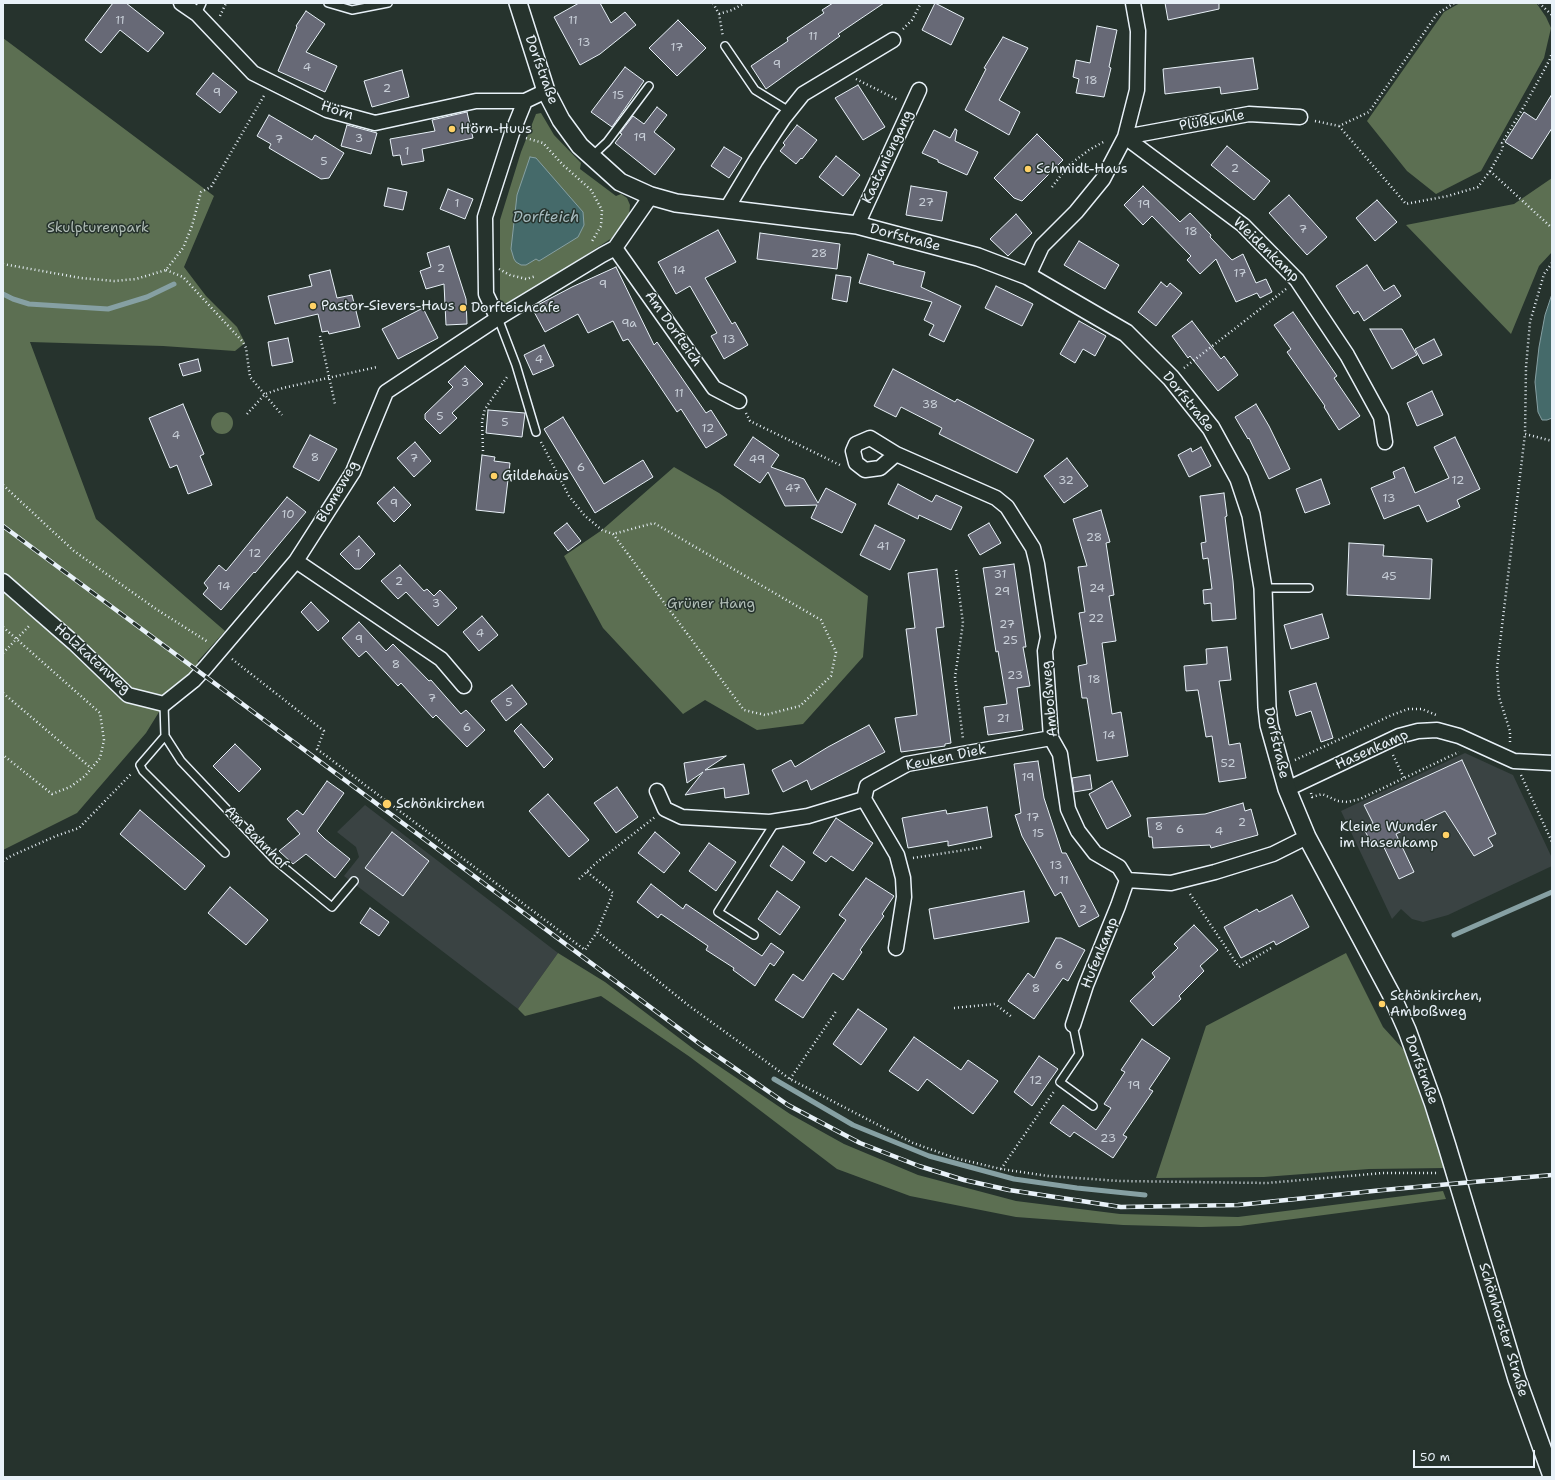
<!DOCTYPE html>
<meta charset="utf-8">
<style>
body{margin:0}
#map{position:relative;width:1555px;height:1480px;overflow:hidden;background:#26332d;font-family:"Shantell Sans",sans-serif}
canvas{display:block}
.frame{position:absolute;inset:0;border:4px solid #e8f1f8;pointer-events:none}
.scale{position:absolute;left:1413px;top:1450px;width:122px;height:18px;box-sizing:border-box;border:2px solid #e8f1f8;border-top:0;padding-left:5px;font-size:12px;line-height:14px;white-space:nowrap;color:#e8f1f8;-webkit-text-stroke:3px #26332d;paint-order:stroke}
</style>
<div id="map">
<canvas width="1555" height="1480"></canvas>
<div class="frame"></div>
<div class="scale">50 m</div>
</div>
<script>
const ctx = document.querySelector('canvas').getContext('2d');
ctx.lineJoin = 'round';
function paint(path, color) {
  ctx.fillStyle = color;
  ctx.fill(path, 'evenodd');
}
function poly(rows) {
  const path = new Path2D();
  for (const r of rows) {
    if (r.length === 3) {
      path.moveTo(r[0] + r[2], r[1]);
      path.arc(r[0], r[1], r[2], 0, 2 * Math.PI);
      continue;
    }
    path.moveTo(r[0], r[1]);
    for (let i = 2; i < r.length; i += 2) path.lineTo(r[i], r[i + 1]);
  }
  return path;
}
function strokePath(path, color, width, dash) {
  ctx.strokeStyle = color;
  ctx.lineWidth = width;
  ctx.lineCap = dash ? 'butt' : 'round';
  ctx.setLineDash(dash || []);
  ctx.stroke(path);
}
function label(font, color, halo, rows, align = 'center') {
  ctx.font = font + ' "Shantell Sans",sans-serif';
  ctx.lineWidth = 3;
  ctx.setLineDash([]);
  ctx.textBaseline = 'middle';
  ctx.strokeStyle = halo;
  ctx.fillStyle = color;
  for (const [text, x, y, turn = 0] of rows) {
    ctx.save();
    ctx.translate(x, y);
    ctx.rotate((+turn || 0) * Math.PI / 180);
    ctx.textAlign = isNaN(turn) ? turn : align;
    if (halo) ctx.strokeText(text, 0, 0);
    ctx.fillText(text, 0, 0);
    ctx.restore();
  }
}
const built = poly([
 [1465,753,1513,775,1552,858,1552,866,1448,915,1423,922,1412,919,1401,909,1392,919,1341,811],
 [365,805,558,953,518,1009,344,876,359,857,356,847,337,832]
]);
const green = poly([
 [1460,3,1532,3,1537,4,1546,17,1551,28,1544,58,1481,171,1436,194,1407,171,1367,121,1444,12],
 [3,38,214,196,184,267,206,296,237,327,245,343,235,351,163,346,30,342,96,519,225,631,198,661,194,680,164,704,146,733,77,813,3,850],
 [541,113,554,135,581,163,580,169,616,196,621,194,627,198,630,205,629,216,612,238,503,309,500,307,500,220,521,152,536,114],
 [1552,178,1552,252,1539,266,1511,334,1406,225,1514,204],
 [222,423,11],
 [674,467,719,493,868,596,863,657,803,724,757,730,705,700,683,714,603,628,564,556,602,530],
 [558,953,605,982,695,1050,790,1114,844,1144,918,1175,1016,1201,1120,1214,1238,1217,1443,1191,1446,1199,1240,1226,1201,1227,1123,1225,1016,1217,910,1196,837,1169,690,1057,601,996,525,1016,518,1009],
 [1346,953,1383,1027,1404,1050,1446,1168,1369,1169,1264,1177,1156,1178,1206,1026]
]);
const water = poly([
 [530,157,536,158,583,212,584,225,578,237,539,261,536,259,526,265,521,265,516,262,514,259,511,249,517,195,530,157],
 [1552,294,1552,418,1547,420,1542,420,1538,412,1535,382,1539,347,1545,315,1552,294]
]);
const stream = poly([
 [3,294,13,299,29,304,108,309,147,297,174,284],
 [1454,935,1552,892],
 [774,1079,853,1125,929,1156,1014,1179,1077,1188,1145,1195]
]);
const building = poly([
 [113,3,126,3,164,33,148,52,120,30,101,53,85,40,113,3],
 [579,3,600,3,611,23,625,12,636,25,600,54,580,65,554,17,579,3],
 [833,3,884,3,838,34,840,36,766,89,751,66,788,41,787,38,824,13,822,10,833,3],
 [935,3,964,18,951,45,922,30,935,3],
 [1165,3,1219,3,1219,9,1168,20,1165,3],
 [306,11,325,24,306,52,337,66,325,92,278,71,297,27,296,26,306,11],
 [678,20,706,48,677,76,649,48,678,20],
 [1097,26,1117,30,1109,67,1111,68,1104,97,1076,93,1079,79,1073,77,1076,60,1090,63,1097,26],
 [1003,37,1028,48,999,100,1020,112,1009,135,965,110,986,69,984,68,1003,37],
 [1253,58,1258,89,1221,94,1220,87,1165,94,1163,69,1253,58],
 [625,67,644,81,612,127,591,112,625,67],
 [402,70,409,97,372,107,364,81,402,70],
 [213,73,237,92,220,113,196,94,213,73],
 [858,85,885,127,863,140,835,98,858,85],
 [1552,94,1552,128,1532,159,1505,142,1524,112,1536,120,1552,94],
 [657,107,667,115,654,132,675,149,655,175,615,143,622,134,620,133,633,116,644,124,657,107],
 [467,112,473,138,422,149,424,161,402,165,400,155,393,156,390,139,435,131,432,120,467,112],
 [269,115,312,140,315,135,344,153,329,178,321,179,269,148,271,144,257,136,269,115],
 [347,125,377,133,371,154,341,146,347,125],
 [797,125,817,140,802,159,801,158,796,164,780,151,785,145,783,143,797,125],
 [955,129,957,130,955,141,978,152,967,175,938,162,938,160,922,153,934,130,950,138,955,129],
 [1037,134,1063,160,1022,201,1014,198,994,178,1037,134],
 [1227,146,1270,181,1254,200,1211,165,1227,146],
 [724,147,742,158,729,178,711,166,724,147],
 [836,156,860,175,843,196,819,177,836,156],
 [911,186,947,192,942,221,906,215,911,186],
 [1143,186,1180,222,1190,213,1211,235,1210,237,1232,260,1243,254,1256,283,1266,279,1272,292,1260,298,1257,293,1236,302,1216,259,1200,274,1187,260,1191,256,1152,216,1143,225,1124,205,1143,186],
 [388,188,407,192,403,210,384,206,388,188],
 [448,189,473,199,465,219,440,209,448,189],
 [1289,195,1327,237,1307,255,1269,213,1289,195],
 [1377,200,1397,222,1375,241,1356,218,1377,200],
 [1016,214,1032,233,1008,256,990,239,1016,214],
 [718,230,736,262,705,278,732,324,735,322,748,345,724,359,711,336,717,333,690,286,676,294,658,262,718,230],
 [760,233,840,244,837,269,757,259,760,233],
 [1079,241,1119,265,1105,289,1064,265,1079,241],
 [449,246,466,299,467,324,446,325,444,284,426,289,420,271,431,267,427,253,449,246],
 [868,254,894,262,893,264,925,272,921,287,961,306,944,342,929,335,934,325,924,320,932,302,859,283,868,254],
 [1367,265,1384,291,1394,285,1401,296,1364,321,1358,311,1354,314,1336,286,1367,265],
 [616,267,654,345,657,342,706,413,711,410,727,435,706,448,681,409,677,412,628,339,623,341,613,321,588,333,578,314,545,332,532,308,572,287,616,267],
 [330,270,337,298,352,295,360,327,329,334,328,331,322,332,318,314,275,324,268,296,312,286,309,275,330,270],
 [836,275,851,277,847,302,832,299,836,275],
 [1161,282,1167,287,1170,283,1182,293,1156,326,1138,312,1161,282],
 [996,286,1033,304,1022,326,985,308,996,286],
 [423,308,438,338,398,359,382,329,423,308],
 [1293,312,1337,376,1334,378,1360,416,1339,430,1324,407,1325,406,1287,352,1291,349,1274,325,1293,312],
 [1079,321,1106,336,1095,356,1083,349,1075,363,1060,354,1079,321],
 [1192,321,1221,359,1224,356,1238,375,1218,391,1190,356,1188,358,1172,336,1192,321],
 [1370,329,1402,329,1417,355,1392,369,1370,329],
 [288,338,293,362,272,366,268,342,288,338],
 [1434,339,1442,355,1423,364,1415,349,1434,339],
 [544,345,554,366,533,375,524,355,544,345],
 [198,359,201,371,183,376,179,364,198,359],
 [465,366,483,384,452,413,457,418,440,434,425,419,425,414,453,387,448,382,465,366],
 [893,369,955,402,957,399,1034,440,1017,473,939,434,942,428,901,407,896,417,874,406,893,369],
 [1432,391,1443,415,1417,426,1407,403,1432,391],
 [183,404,204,454,200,456,212,485,188,494,177,465,170,468,149,418,183,404],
 [1256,404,1269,426,1290,469,1269,479,1249,438,1248,439,1235,417,1256,404],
 [488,410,525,413,522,437,486,433,488,410],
 [563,417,604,484,643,460,653,477,595,513,544,429,563,417],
 [310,435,337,449,319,481,293,467,310,435],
 [753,437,779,455,771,467,804,479,818,503,826,488,856,504,842,533,811,518,817,505,785,506,768,472,760,483,734,465,753,437],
 [1455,437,1480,489,1457,500,1460,507,1427,522,1419,505,1384,519,1371,488,1395,478,1393,472,1404,467,1415,493,1449,478,1434,447,1455,437],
 [415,442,431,461,414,477,397,458,415,442],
 [1201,447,1211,466,1189,477,1178,455,1191,448,1192,452,1201,447],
 [482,455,495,457,494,461,510,463,504,513,476,510,482,455],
 [1067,458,1088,486,1064,503,1044,476,1067,458],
 [1321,479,1330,504,1305,513,1296,489,1321,479],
 [898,484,932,502,936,495,962,507,951,530,919,515,918,519,888,504,898,484],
 [394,487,411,505,394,522,377,503,394,487],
 [1224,493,1227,516,1225,517,1233,581,1236,619,1212,621,1211,603,1204,604,1203,590,1212,589,1208,558,1203,559,1201,543,1206,542,1200,496,1224,493],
 [287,497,306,512,255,573,254,572,221,610,203,594,208,588,204,583,219,565,226,571,287,497],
 [1101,510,1110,542,1106,543,1114,595,1109,596,1116,641,1102,643,1112,714,1121,712,1128,756,1097,761,1087,698,1082,698,1078,666,1087,664,1079,613,1085,612,1078,567,1087,566,1073,519,1101,510],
 [567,523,581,541,568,551,554,533,567,523],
 [989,523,1001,543,980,555,968,535,989,523],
 [875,525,905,540,890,570,860,555,875,525],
 [359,536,375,554,360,569,355,569,340,554,359,536],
 [1349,543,1384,545,1383,556,1432,559,1430,599,1347,595,1349,543],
 [1014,564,1026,647,1023,647,1030,686,1017,688,1023,730,988,735,984,707,1007,704,998,651,996,652,983,568,1014,564],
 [400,565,424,591,427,589,434,596,440,590,457,608,438,626,406,592,398,599,381,581,400,565],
 [937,569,944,627,936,628,951,743,945,744,945,746,901,752,895,718,917,715,906,629,915,628,908,573,937,569],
 [311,602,329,621,318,631,301,612,311,602],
 [1322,614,1329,638,1291,649,1284,625,1322,614],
 [482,616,498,635,479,651,463,632,482,616],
 [359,622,386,651,393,644,429,681,431,680,461,714,466,710,485,730,467,747,436,715,433,718,401,683,398,686,366,651,359,657,342,638,359,622],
 [1227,647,1231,680,1219,681,1229,745,1240,743,1246,778,1219,782,1212,736,1206,737,1198,690,1186,691,1184,666,1207,664,1206,649,1227,647],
 [1316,683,1333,738,1321,742,1311,711,1296,716,1289,691,1316,683],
 [512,685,527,704,506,721,491,701,512,685],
 [521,724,553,759,544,768,514,731,521,724],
 [869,725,885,752,811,790,807,780,783,792,772,770,791,760,795,767,828,747,869,725],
 [235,744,261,769,239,792,213,766,235,744],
 [726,756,705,770,744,764,749,794,725,798,724,788,685,795,703,772,687,783,684,763,726,756],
 [1462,760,1496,834,1488,838,1493,846,1474,856,1445,811,1396,834,1414,872,1399,879,1381,841,1373,845,1363,828,1373,823,1364,805,1462,760],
 [1038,761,1044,798,1062,853,1066,853,1099,916,1079,927,1061,892,1055,896,1022,836,1015,815,1021,813,1014,764,1038,761],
 [1090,775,1092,789,1074,792,1072,778,1090,775],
 [327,781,344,793,317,831,325,839,350,859,335,878,306,854,293,864,279,851,300,834,287,819,297,810,303,815,327,781],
 [1112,781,1131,816,1107,829,1089,794,1112,781],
 [617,787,638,817,616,833,594,803,617,787],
 [548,794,589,840,569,857,529,811,548,794],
 [1243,803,1245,811,1251,809,1258,835,1211,848,1210,845,1153,848,1152,837,1149,837,1147,818,1205,814,1243,803],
 [987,807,992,837,948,846,948,841,908,848,902,818,946,810,947,814,987,807],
 [140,810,205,866,185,890,120,834,140,810],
 [836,818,873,843,853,871,831,856,826,862,813,853,836,818],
 [392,832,429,861,403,896,365,868,392,832],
 [655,832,680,853,664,873,638,853,655,832],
 [709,843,736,862,716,891,689,871,709,843],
 [783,846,805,862,792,881,770,866,783,846],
 [866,878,894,896,882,914,884,916,860,950,862,952,843,980,833,973,803,1018,775,1000,793,974,803,981,846,920,839,915,866,878],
 [651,884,683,909,686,904,762,956,771,943,784,952,774,966,770,963,755,986,733,970,734,968,706,950,708,946,661,914,658,918,637,902,651,884],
 [230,887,268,920,246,945,208,913,230,887],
 [777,891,800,907,780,935,758,919,777,891],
 [1024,891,1029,922,934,939,929,909,1024,891],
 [1292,895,1309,927,1276,945,1274,941,1241,958,1224,927,1257,909,1259,912,1292,895],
 [370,908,389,922,379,936,360,923,370,908],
 [1194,925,1218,950,1200,966,1204,971,1179,996,1181,999,1153,1026,1130,1001,1155,977,1152,973,1178,948,1174,944,1194,925],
 [1056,938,1061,938,1085,950,1068,981,1063,978,1034,1019,1008,1001,1028,973,1034,978,1056,938],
 [858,1009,887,1029,861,1065,833,1044,858,1009],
 [914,1037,961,1070,968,1060,998,1081,973,1114,927,1079,918,1091,889,1071,914,1037],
 [1142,1039,1170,1058,1149,1089,1153,1091,1123,1135,1127,1137,1113,1158,1074,1132,1070,1137,1050,1123,1063,1105,1096,1130,1111,1108,1104,1104,1125,1072,1121,1070,1142,1039],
 [1039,1056,1058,1069,1032,1106,1014,1092,1039,1056]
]);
const path = poly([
 [713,3,719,14,723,37],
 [1539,3,1552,15],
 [719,14,732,10,745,3],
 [220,16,226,3],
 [903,29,912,20,921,3],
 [856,79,898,100],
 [1315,121,1339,126,1369,112,1437,14,1454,3],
 [1339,126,1406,204,1448,196,1478,187,1490,171,1503,148,1502,143,1526,103,1549,61,1552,53],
 [526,138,543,143,563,165,591,190,602,210,601,226,591,243],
 [1490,171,1552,228],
 [1052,187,1069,165,1089,150,1105,141],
 [1552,263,1544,274,1530,322,1526,367,1525,434,1552,441],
 [3,264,81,278,114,281,136,279,166,270,183,248,192,226,201,192,211,187,265,94],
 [499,269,510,275,526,279,536,276],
 [166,270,183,277,243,342,246,348,250,377,282,415],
 [320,336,335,404],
 [1184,368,1286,289],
 [746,413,750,421,842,466],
 [247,414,265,394,283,388,377,367],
 [541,442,569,496,585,516,602,530,613,534,744,710,765,715,800,706,831,676,836,652,821,620,654,523,613,534],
 [483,451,482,421,485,409,507,377],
 [3,485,74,551,156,609,208,642],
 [956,570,963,623,955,677,963,739],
 [3,627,100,713,104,740,100,758,85,776,70,787,52,794,3,755],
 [3,653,30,625],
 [232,659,324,731,317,749,585,950,597,932],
 [3,693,91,768],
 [1510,742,1510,731,1499,697,1497,668,1525,434],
 [1393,755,1404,778],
 [1295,760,1392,715,1408,709,1422,709,1436,715],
 [1521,775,1552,842],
 [1311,793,1312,797,1322,794,1338,801,1348,802,1360,799,1459,752],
 [913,858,984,847],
 [3,861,11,856,56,836,79,828,132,773],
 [587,872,613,893,597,932,688,1005,790,1079,913,1143,955,1158,1001,1169,1048,1176,1120,1181,1267,1183,1383,1173,1438,1173],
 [579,879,596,863,655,817],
 [1190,894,1239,967,1273,947],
 [954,1008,995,1004,1012,1017],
 [790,1079,837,1010],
 [1001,1169,1055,1090]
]);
const service = poly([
 [328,3,352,10,388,3],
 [197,14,202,3],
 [725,46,755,90,789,111],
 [592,156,607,142,649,86],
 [498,318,516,365,536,432],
 [1263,588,1309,588],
 [164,704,165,736,181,761,275,860,332,907,354,881],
 [165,736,140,765,143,771,225,853],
 [754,935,718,912,776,821],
 [1073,1025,1079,1054,1060,1082,1093,1106]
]);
const minor = poly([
 [181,3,197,14,253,73,327,110,375,123,476,101,525,101],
 [1125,137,1243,225,1297,280,1347,355,1381,417,1385,442],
 [1125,137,1249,114,1300,117],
 [726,210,756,160,783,119,803,94,893,40],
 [857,225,919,90],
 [615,248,714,388,739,401],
 [1028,276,1042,246,1076,212,1103,179,1125,137,1137,90,1138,31,1133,3],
 [495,313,486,294,485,217,512,133,525,101,546,91],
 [896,454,880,468,865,470,856,463,853,451,856,444,870,438,896,454,996,498,1007,507,1033,548,1037,564,1048,637,1045,651,1051,738,1060,754,1068,809,1078,831,1095,853,1119,867,1127,880,1171,883,1215,872,1273,854,1307,837],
 [296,561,441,659,464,686],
 [3,581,74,643,128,695,164,704,194,680,205,668,296,561,353,472,386,392,498,318,602,255,615,248,651,196],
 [1287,789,1399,736,1418,731,1437,730,1459,736,1514,761,1552,763],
 [657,791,665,809,682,817,770,822,808,816,864,799,867,786,907,764,1051,738],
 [864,799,897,855,903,878,904,897,896,948],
 [1073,1025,1086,985,1118,906,1127,880]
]);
const tertiary = poly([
 [518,3,546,91,561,120,580,146,620,182,651,196,676,203,857,225,978,257,1028,276,1126,333,1171,378,1211,428,1239,479,1251,515,1263,588,1267,707,1269,725,1287,789,1307,837,1391,994,1407,1030,1433,1102,1447,1146,1517,1379,1552,1476]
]);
const rail = poly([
 [3,526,700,1044,788,1105,860,1143,919,1166,964,1180,1009,1190,1121,1207,1238,1205,1383,1190,1552,1175]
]);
const markers = [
 [452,129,4,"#ffd166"],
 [1028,169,4,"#ffd166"],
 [313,306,4,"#ffd166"],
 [463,308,4,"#ffd166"],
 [494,476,4,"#ffd166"],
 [387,804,5,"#ffd166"],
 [1446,835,4,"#ffd166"],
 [1382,1004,4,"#ffd166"]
];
const numberNames = [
 ["11",120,21],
 ["11",573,21],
 ["11",813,37],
 ["13",584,43],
 ["17",677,48],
 ["9",777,65],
 ["4",307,68],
 ["18",1091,81],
 ["2",387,89],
 ["9",217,93],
 ["15",618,96],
 ["19",640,138],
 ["3",359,139],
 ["7",279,140],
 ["1",407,152],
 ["5",324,162],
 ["2",1235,169],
 ["27",926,203],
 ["1",457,204],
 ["19",1144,205],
 ["7",1303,230],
 ["18",1191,232],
 ["28",819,254],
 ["2",441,269],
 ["14",679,271],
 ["17",1240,274],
 ["9",603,285],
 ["9a",629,324],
 ["13",729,340],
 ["4",539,360],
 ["3",465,383],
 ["11",679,394],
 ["38",930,405],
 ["5",440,417],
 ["5",505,423],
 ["12",708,429],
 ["4",176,436],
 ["8",315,458],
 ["7",414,459],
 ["49",757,460],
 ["6",581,468],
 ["32",1066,481],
 ["12",1458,481],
 ["47",793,489],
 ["13",1389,499],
 ["9",394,504],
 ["10",288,515],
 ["28",1094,538],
 ["41",883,547],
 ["12",255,554],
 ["1",358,554],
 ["31",1000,575],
 ["45",1389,577],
 ["2",399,582],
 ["14",224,587],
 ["24",1097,589],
 ["29",1002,592],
 ["3",436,604],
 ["22",1096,619],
 ["27",1007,625],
 ["4",480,634],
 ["9",359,640],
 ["25",1010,641],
 ["8",396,665],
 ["23",1015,676],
 ["18",1094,680],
 ["7",432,699],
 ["5",509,703],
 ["21",1003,719],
 ["6",467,728],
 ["14",1109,736],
 ["52",1228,764],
 ["19",1028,778],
 ["17",1033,818],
 ["2",1242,823],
 ["8",1159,827],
 ["6",1180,830],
 ["4",1219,832],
 ["15",1038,834],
 ["13",1056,866],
 ["11",1064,881],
 ["2",1083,910],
 ["6",1059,966],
 ["8",1036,989],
 ["12",1036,1081],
 ["19",1134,1086],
 ["23",1108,1139]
];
const streetNames = [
 ["Dorfstraße",541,70,70],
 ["Hörn",337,111,18],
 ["Plüßkuhle",1212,121,-10],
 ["Kastaniengang",888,157,-65],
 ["Dorfstraße",905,238,15],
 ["Weidenkamp",1266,250,44],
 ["Am Dorfteich",673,329,55],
 ["Dorfstraße",1188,402,51],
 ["Blomeweg",338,492,-60],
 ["Holzkatenweg",92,659,42],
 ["Amboßweg",1050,699,-95],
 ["Dorfstraße",1276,743,77],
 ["Hasenkamp",1372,750,-24],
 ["Keuken Diek",946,758,-12],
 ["Am Bahnhof",256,838,45],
 ["Hufenkamp",1100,953,-68],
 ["Dorfstraße",1421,1070,70],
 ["Schönhorster Straße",1503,1330,73]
];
const poiNames = [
 ["Hörn-Huus",460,129],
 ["Schmidt-Haus",1036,169],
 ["Pastor-Sievers-Haus",321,306],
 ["Dorfteichcafe",471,308],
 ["Gildehaus",502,476],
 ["Schönkirchen",396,804],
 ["Kleine Wunder",1438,827,"right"],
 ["im Hasenkamp",1438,843,"right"],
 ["Schönkirchen,",1390,996],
 ["Amboßweg",1390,1012]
];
const parkNames = [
 ["Skulpturenpark",98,228],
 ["Grüner Hang",711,604]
];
const waterNames = [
 ["Dorfteich",546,218]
];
paint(built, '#3a4343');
paint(green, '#5c6f52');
paint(water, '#456a6a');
strokePath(water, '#86a0a3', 1);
strokePath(stream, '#86a0a3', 5);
paint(building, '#676976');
strokePath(building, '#e8f1f8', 1);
strokePath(service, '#e8f1f8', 10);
strokePath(minor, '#e8f1f8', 17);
strokePath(tertiary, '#e8f1f8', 20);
strokePath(path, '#e8f1f8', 2.5, [1, 3]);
strokePath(service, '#26332d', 7);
strokePath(minor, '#26332d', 14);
strokePath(tertiary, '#26332d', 17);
strokePath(rail, '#e8f1f8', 4.5);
strokePath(rail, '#26332d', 3, [9]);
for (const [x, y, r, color] of markers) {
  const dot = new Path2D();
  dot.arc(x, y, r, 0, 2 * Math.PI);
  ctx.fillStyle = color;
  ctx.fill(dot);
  strokePath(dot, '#26332d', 1.5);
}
label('12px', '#c8cfd8', null, numberNames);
label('14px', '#e8f1f8', '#26332d', streetNames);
label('14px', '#e8f1f8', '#26332d', poiNames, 'left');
label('14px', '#b0bdb6', '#26332d', parkNames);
label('italic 15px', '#a7bbbf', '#26332d', waterNames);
</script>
